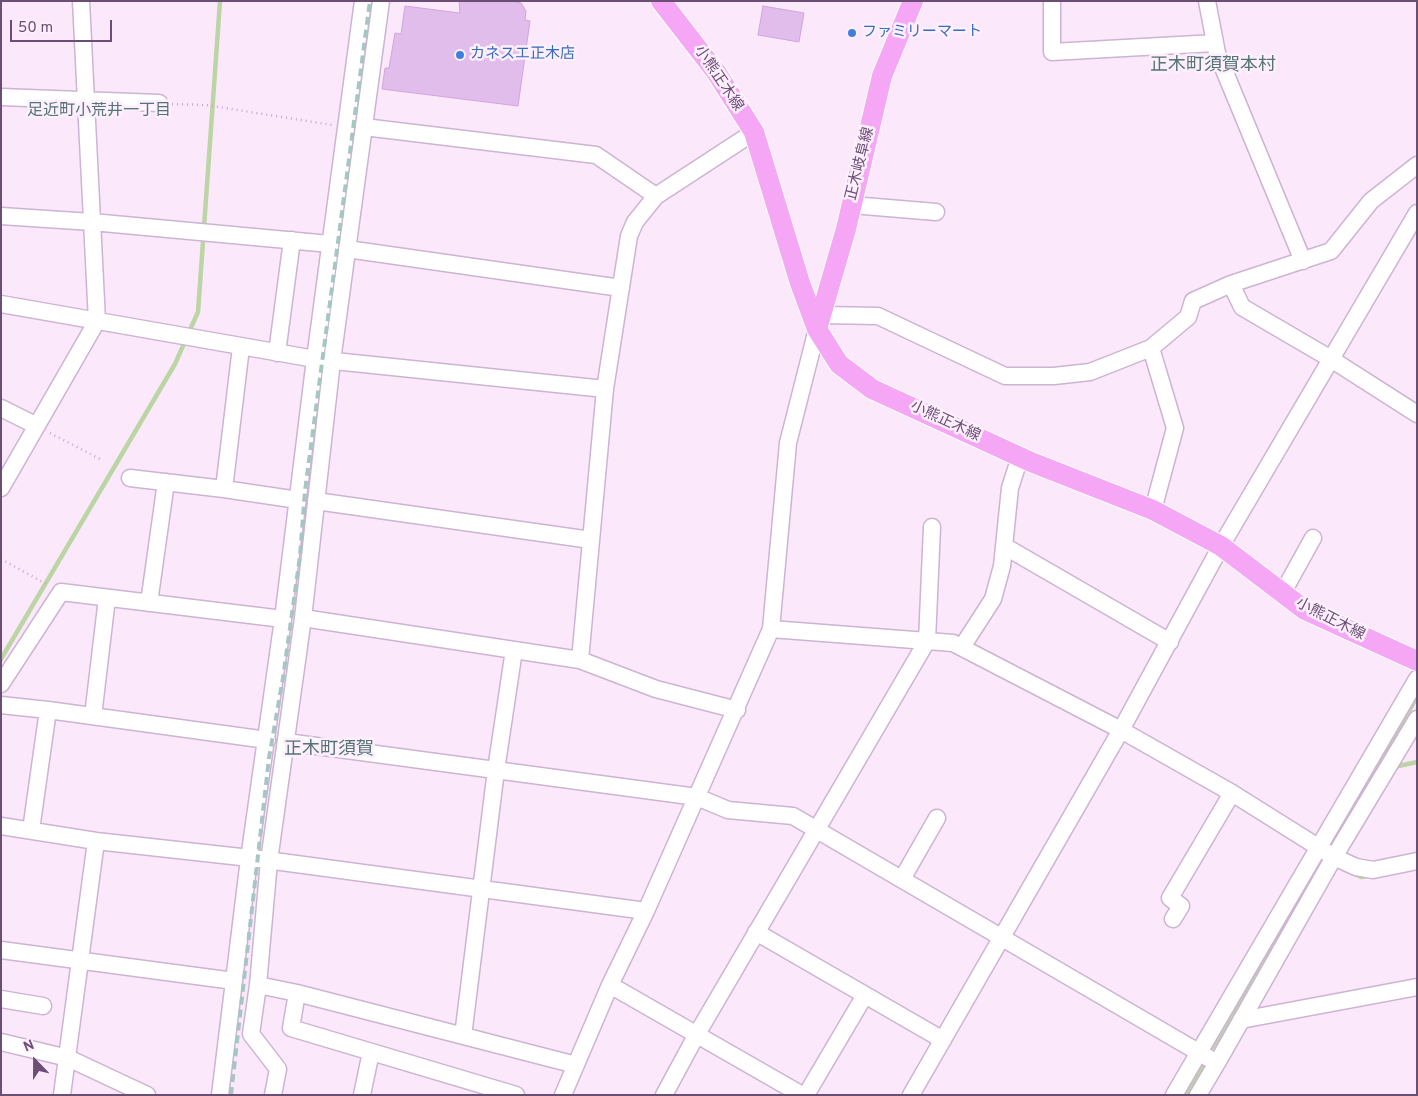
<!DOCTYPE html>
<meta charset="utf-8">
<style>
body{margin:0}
#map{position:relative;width:1418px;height:1096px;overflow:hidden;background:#fbe9fb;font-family:Overpass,sans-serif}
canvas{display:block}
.frame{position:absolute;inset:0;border:2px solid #6a4e74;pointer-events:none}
.north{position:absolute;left:10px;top:1036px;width:50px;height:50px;-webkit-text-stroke:4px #feeffe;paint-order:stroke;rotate:338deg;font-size:14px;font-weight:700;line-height:20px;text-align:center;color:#6a4e74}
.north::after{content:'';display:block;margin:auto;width:18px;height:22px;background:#6a4e74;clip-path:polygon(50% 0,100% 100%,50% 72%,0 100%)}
.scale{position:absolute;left:10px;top:20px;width:102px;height:22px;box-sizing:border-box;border:2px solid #6a4e74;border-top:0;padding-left:6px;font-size:15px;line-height:18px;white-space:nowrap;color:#6a4e74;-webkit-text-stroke:4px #feeffe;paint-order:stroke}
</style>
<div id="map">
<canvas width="1418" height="1096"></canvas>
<div class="frame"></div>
<div class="north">N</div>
<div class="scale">50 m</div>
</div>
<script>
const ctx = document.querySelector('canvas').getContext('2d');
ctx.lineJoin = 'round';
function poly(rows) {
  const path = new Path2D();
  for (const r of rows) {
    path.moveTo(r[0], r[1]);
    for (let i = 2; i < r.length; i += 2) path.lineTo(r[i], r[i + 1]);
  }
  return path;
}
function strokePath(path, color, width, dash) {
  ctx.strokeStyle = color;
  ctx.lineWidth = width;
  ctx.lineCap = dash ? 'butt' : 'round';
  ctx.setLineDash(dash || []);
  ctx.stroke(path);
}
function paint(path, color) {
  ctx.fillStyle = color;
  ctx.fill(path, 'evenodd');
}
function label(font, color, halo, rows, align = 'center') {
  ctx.font = font + ' Overpass,"Noto Sans JP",sans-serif';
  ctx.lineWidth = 5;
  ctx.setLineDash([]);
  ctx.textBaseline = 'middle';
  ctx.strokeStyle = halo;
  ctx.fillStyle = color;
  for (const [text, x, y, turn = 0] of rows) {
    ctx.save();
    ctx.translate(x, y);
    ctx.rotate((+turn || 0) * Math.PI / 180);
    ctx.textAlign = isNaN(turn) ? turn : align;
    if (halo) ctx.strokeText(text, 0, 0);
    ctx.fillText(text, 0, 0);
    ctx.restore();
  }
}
const stream = poly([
 [189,332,198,312,220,1],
 [1,659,175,364,186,339],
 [1394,767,1417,762],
 [1329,847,1417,697],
 [1352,873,1361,877,1368,876],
 [1213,1047,1324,857],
 [1186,1095,1202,1067]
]);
const building = poly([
 [459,1,510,1,521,3,526,11,525,20,530,21,518,106,382,89,385,68,389,68,395,33,401,34,405,6,460,13,459,1],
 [763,6,804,13,799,42,758,35,763,6]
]);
const path = poly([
 [172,104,206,105,332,125],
 [50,433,100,459],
 [1,559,48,585]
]);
const minor = poly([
 [1052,1,1052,52,1215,43],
 [1207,1,1217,53,1303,261],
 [1,97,159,103],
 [364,127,596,155,656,196],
 [852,205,936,212],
 [1,216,92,222,330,244],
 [347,249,621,288],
 [1231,284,1242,307,1331,359,1417,414],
 [1,304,315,359,605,389],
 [822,315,878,316,1005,376,1054,376,1090,372,1151,348,1188,317,1193,301,1231,284,1331,251,1371,201,1417,165],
 [241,347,224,489,298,500],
 [1151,348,1175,428,1153,510],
 [277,353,292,240],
 [1,408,37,426],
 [130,478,224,489],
 [1,488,97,321,81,1],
 [316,501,591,540],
 [1004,546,1170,642],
 [1282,594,1313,538],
 [149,603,166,482],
 [303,618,332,361,381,1],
 [771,629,953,643,1121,730,1232,793,1334,857,1356,867,1373,870,1417,861],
 [962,647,993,599,1002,566,1010,488,1020,457],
 [580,660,605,389,629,236,635,222,656,196,754,132],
 [1,684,61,592,283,619,315,359,363,1],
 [1,705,48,710],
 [93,716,107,598],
 [294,743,697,797,728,810,793,816,1217,1063,1198,1095],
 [1,826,96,841,259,859,646,911],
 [31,830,48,710,267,740],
 [902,879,937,818],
 [1173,919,1181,906,1170,898,1232,793],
 [756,932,943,1040],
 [1,950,234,981],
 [258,985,269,861,303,618,580,660,656,689,737,710],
 [610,985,802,1095],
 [297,993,576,1065],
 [1,999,43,1006],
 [1241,1020,1417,987],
 [463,1036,496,770,514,650],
 [1,1042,68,1058,147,1095],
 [1217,1063,1334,857,1417,719],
 [62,1095,96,841],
 [220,1095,249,859,283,619],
 [273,1095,278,1069,251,1034,258,985,297,993,291,1028,516,1095],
 [362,1095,371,1052],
 [563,1095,610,985,646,911,771,629,788,443,817,329],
 [664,1095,697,1034,927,641,932,527],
 [806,1095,865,995],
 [911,1095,1121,730,1221,546,1417,213],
 [1174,1095,1417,679]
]);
const major = poly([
 [661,1,716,72,754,132,800,283,817,329,839,364,872,389,1031,462,1153,510,1221,546,1305,610,1417,661],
 [817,329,846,229,882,76,913,1]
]);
const rail = poly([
 [231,1095,269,758,283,678,300,556,305,491,370,1]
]);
const markers = [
 [852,33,5,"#3f7fe0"],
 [460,55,5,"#3f7fe0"]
];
const shopNames = [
 ["ファミリーマート",862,33],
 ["カネスエ正木店",470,55]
];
const streetNames = [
 ["小熊正木線",718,79,56],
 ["正木岐阜線",861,164,-76],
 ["小熊正木線",945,422,25],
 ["小熊正木線",1330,620,27]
];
const neighbourhoodNames = [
 ["足近町小荒井一丁目",99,112]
];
const quarterNames = [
 ["正木町須賀本村",1213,66],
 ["正木町須賀",329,750]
];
strokePath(stream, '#bbd5a5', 4.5);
paint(building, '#e0bdea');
strokePath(building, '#d2a3e1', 1);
strokePath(minor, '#ccb4d2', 19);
strokePath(major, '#fff', 22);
strokePath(path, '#c9a5d4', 2.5, [1, 4]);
strokePath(minor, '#fff', 16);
strokePath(major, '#f5a6f5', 20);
strokePath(rail, '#a7c5c2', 4, [8, 5]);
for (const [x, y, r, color] of markers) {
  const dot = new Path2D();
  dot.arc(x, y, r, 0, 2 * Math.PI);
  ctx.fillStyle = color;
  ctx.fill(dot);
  strokePath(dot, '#feeffe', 2);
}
label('15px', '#366cbe', '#feeffe', shopNames, 'left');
label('15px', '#6a4e74', '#feeffe', streetNames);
label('16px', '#547476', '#feeffe', neighbourhoodNames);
label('18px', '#547476', '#feeffe', quarterNames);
</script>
